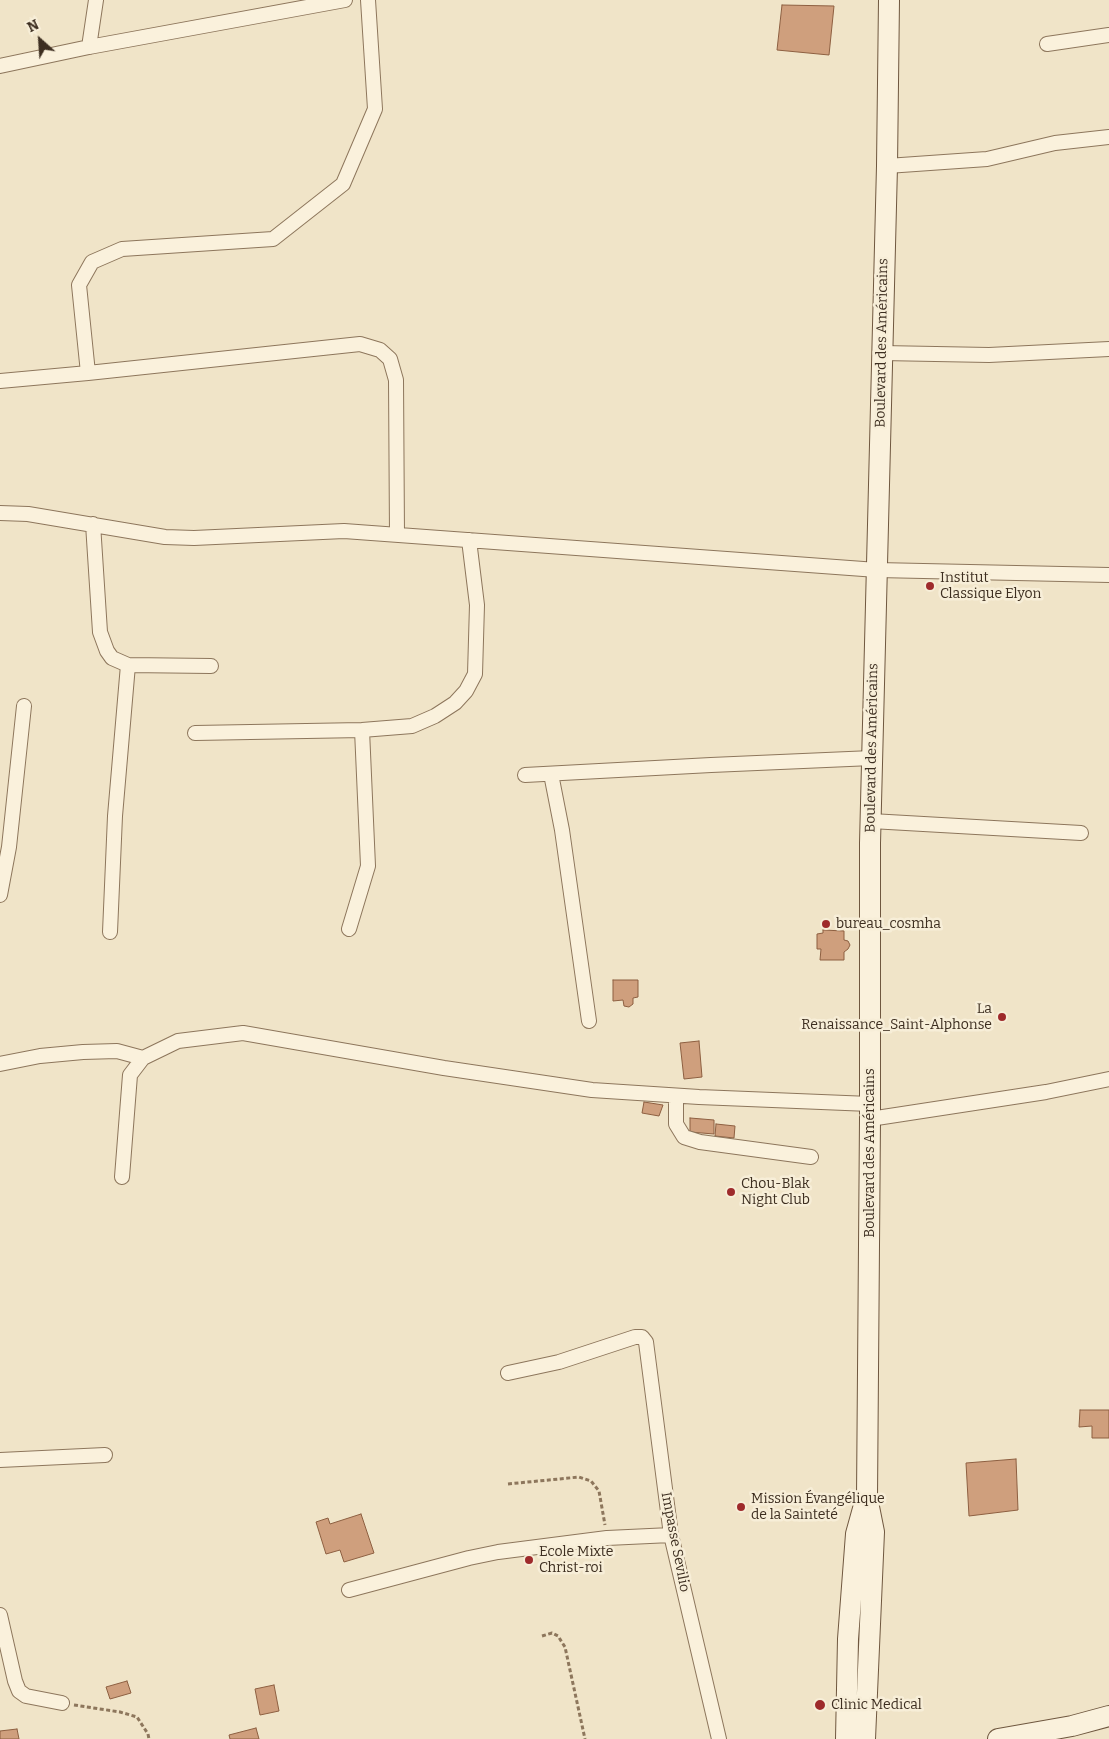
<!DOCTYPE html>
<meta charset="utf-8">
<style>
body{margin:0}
#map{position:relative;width:1109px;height:1739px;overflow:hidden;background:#f0e4c8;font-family:Bitter,serif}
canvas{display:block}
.north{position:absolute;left:15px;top:15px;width:50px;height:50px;-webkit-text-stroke:4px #f7eed8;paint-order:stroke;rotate:334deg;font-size:14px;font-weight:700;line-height:20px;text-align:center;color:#3d2e20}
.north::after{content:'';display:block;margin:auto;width:18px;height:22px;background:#3d2e20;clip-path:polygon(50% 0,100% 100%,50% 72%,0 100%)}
</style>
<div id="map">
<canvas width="1109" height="1739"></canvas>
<div class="north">N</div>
</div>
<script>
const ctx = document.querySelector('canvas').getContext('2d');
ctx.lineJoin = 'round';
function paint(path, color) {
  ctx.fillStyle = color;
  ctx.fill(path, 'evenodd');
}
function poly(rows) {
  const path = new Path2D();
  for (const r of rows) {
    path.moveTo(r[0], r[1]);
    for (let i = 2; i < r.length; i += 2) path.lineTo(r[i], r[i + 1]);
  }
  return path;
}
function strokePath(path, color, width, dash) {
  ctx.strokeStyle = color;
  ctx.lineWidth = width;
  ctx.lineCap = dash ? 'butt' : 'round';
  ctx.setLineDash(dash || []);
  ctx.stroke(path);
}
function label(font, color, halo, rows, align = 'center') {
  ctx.font = font + ' Bitter,serif';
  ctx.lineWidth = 5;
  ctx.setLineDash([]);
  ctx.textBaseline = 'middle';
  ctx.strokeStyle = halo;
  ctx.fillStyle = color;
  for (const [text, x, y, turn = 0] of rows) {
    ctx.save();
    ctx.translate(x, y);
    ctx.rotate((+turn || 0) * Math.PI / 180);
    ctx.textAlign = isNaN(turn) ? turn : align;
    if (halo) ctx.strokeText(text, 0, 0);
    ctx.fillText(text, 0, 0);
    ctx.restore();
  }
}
const building = poly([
 [782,5,834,6,829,55,777,50,782,5],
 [823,930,844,931,844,940,848,941,850,945,848,949,844,952,844,960,820,960,821,949,817,949,817,934,823,933,823,930],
 [613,980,638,980,638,997,633,998,633,1004,629,1007,624,1006,623,1000,613,1001,613,980],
 [699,1041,702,1077,684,1079,680,1043,699,1041],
 [644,1102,663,1105,659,1116,642,1113,644,1102],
 [690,1118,714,1120,714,1134,690,1132,690,1118],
 [716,1124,735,1126,734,1138,715,1136,716,1124],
 [1080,1410,1109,1410,1109,1438,1092,1438,1092,1426,1079,1427,1080,1410],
 [1016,1459,1018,1510,969,1516,966,1463,1016,1459],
 [361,1514,374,1553,344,1562,340,1550,326,1554,316,1522,328,1518,330,1524,361,1514],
 [127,1681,131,1693,110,1699,106,1687,127,1681],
 [274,1685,279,1711,260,1715,255,1689,274,1685],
 [256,1728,259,1739,230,1739,229,1735,256,1728],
 [17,1729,19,1739,0,1739,0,1731,17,1729]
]);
const path = poly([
 [508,1484,579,1477,591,1481,599,1491,605,1525],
 [542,1636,552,1633,558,1636,565,1647,585,1739],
 [74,1705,120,1712,137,1717,148,1734,149,1739]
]);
const street = poly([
 [1047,44,1109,35],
 [89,47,96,0],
 [0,66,89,47,345,0],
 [887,166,987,159,1055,143,1109,137],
 [882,353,989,355,1109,349],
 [88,373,79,285,92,262,122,249,273,239,343,184,375,109,368,0],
 [0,381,88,373,360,344,380,350,390,359,396,380,397,535],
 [0,513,28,514,165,537,194,538,344,531,877,570,1109,575],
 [93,524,100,632,107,651,112,658,128,665,211,666],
 [195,733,362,730,412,726,435,716,455,703,466,691,475,674,477,605,469,540],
 [551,774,562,830,589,1021],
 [525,775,711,765,872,758],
 [871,821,1081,833],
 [0,895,9,847,24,706],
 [349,929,368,866,362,730],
 [110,932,115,816,128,665],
 [0,1064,40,1056,83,1052,117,1051,143,1058],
 [676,1096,676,1124,684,1137,700,1142,811,1157],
 [870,1119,1046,1092,1109,1079],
 [122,1177,130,1075,143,1058,178,1041,243,1033,444,1068,592,1090,699,1097,870,1104],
 [508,1373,559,1362,635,1337,642,1337,646,1342,671,1535,719,1739],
 [0,1460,105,1455],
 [349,1590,469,1558,498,1552,607,1538,671,1535],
 [0,1615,15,1681,19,1691,26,1696,62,1703]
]);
const secondary = poly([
 [846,1739,848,1639,856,1534,866,1498],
 [865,1739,874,1532,867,1497,870,1119,870,843,887,166,889,0],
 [998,1739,1072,1726,1109,1716]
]);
const markers = [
 [930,586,5,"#9e2a2b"],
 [826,924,5,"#9e2a2b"],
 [1002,1017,5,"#9e2a2b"],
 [731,1192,5,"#9e2a2b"],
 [741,1507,5,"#9e2a2b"],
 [529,1560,5,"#9e2a2b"],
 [820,1705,6,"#9e2a2b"]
];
const streetNames = [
 ["Boulevard des Américains",882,343,-89],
 ["Boulevard des Américains",872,748,-89],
 ["Boulevard des Américains",870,1153,-90],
 ["Impasse Sevilio",675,1542,79]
];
const poiNames = [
 ["Institut",940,578],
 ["Classique Elyon",940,594],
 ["bureau_cosmha",836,924],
 ["La",992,1009,"right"],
 ["Renaissance_Saint-Alphonse",992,1025,"right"],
 ["Chou-Blak",741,1184],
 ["Night Club",741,1200],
 ["Mission Évangélique",751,1499],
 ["de la Sainteté",751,1515],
 ["Ecole Mixte",539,1552],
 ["Christ-roi",539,1568],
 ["Clinic Medical",831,1705]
];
paint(building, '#cf9f7d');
strokePath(building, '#8d5f41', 1);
strokePath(street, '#8d765c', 16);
strokePath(secondary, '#6f573f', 22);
strokePath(path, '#8d765c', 3, [4, 2.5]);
strokePath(street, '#faf1dc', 14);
strokePath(secondary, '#faf1dc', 20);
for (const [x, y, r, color] of markers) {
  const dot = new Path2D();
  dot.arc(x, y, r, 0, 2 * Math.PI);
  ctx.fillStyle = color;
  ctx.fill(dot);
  strokePath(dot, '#f7eed8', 2);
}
label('14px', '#3d2e20', '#f7eed8', streetNames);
label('14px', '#3d2e20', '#f7eed8', poiNames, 'left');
</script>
